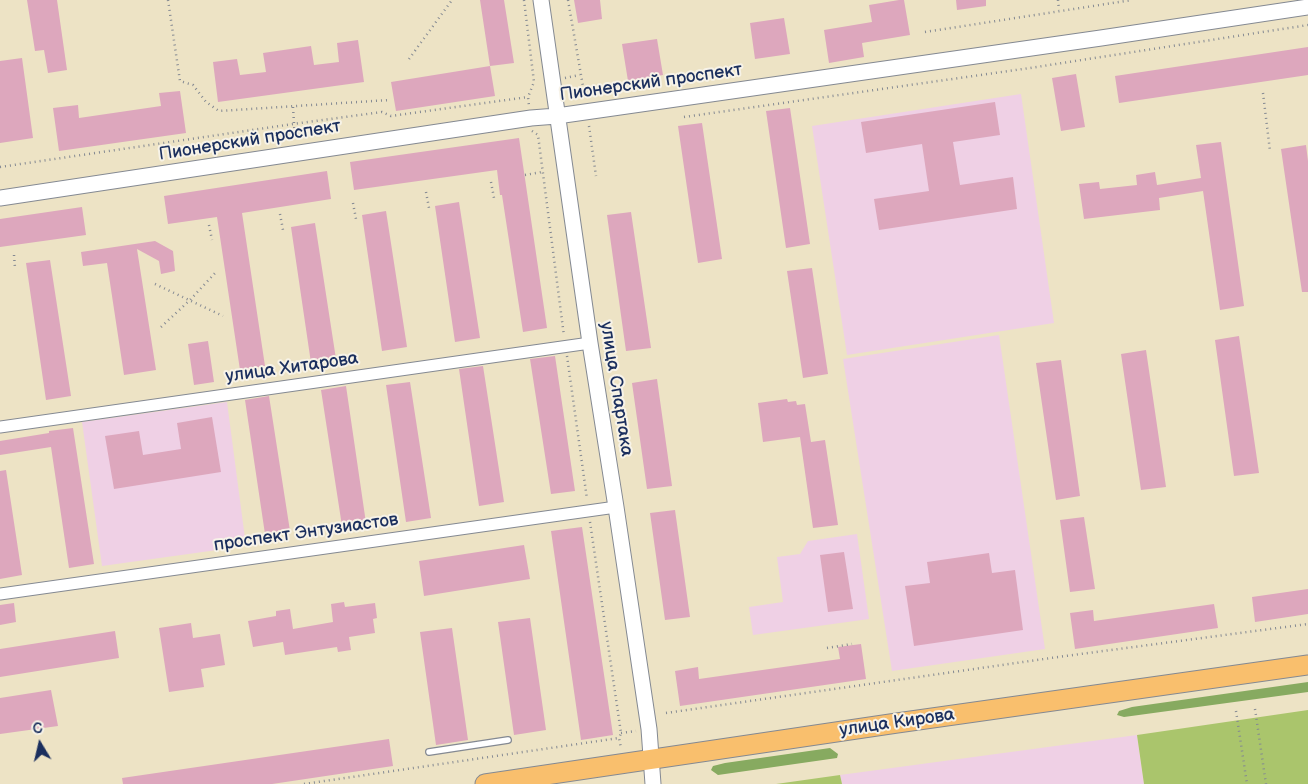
<!DOCTYPE html>
<meta charset="utf-8">
<style>
body{margin:0}
#map{position:relative;width:1308px;height:784px;overflow:hidden;background:#ede3c5;font-family:"Balsamiq Sans",sans-serif}
canvas{display:block}
.north{position:absolute;left:15px;top:719px;width:50px;height:50px;-webkit-text-stroke:4px #f7f3e8;paint-order:stroke;rotate:351deg;font-size:14px;font-weight:700;line-height:20px;text-align:center;color:#1b2f5e}
.north::after{content:'';display:block;margin:auto;width:18px;height:22px;background:#1b2f5e;clip-path:polygon(50% 0,100% 100%,50% 72%,0 100%)}
</style>
<div id="map">
<canvas width="1308" height="784"></canvas>
<div class="north">С</div>
</div>
<script>
const ctx = document.querySelector('canvas').getContext('2d');
ctx.lineJoin = 'round';
function paint(path, color) {
  ctx.fillStyle = color;
  ctx.fill(path, 'evenodd');
}
function poly(rows) {
  const path = new Path2D();
  for (const r of rows) {
    path.moveTo(r[0], r[1]);
    for (let i = 2; i < r.length; i += 2) path.lineTo(r[i], r[i + 1]);
  }
  return path;
}
function strokePath(path, color, width, dash) {
  ctx.strokeStyle = color;
  ctx.lineWidth = width;
  ctx.lineCap = dash ? 'butt' : 'round';
  ctx.setLineDash(dash || []);
  ctx.stroke(path);
}
function label(font, color, halo, rows, align = 'center') {
  ctx.font = font + ' "Balsamiq Sans",sans-serif';
  ctx.lineWidth = 4;
  ctx.setLineDash([]);
  ctx.textBaseline = 'middle';
  ctx.strokeStyle = halo;
  ctx.fillStyle = color;
  for (const [text, x, y, turn = 0] of rows) {
    ctx.save();
    ctx.translate(x, y);
    ctx.rotate((+turn || 0) * Math.PI / 180);
    ctx.textAlign = isNaN(turn) ? turn : align;
    if (halo) ctx.strokeText(text, 0, 0);
    ctx.fillText(text, 0, 0);
    ctx.restore();
  }
}
const built = poly([
 [1021,94,1054,323,847,355,812,126],
 [999,335,1045,649,892,671,843,359],
 [227,402,246,546,102,566,82,422],
 [857,534,869,619,753,635,749,607,783,602,777,557,800,554,808,541],
 [1137,735,1144,784,842,784,840,775]
]);
const green = poly([
 [1308,710,1308,784,1144,784,1137,735],
 [840,775,842,784,776,784]
]);
const forest = poly([
 [1308,682,1308,692,1124,717,1117,715,1119,711,1132,707],
 [830,748,838,754,837,758,718,775,711,770,713,766,725,763]
]);
const building = poly([
 [27,0,57,0,67,70,48,73,44,50,35,51],
 [480,0,504,0,514,63,490,66],
 [574,0,600,0,602,19,578,23],
 [899,0,904,0,910,35,862,43,864,57,829,63,824,30,872,22,869,5],
 [956,0,986,0,986,6,957,10],
 [784,18,790,54,755,59,750,23],
 [657,39,663,75,628,81,622,44],
 [358,40,364,82,218,102,213,62,237,59,240,75,266,72,263,53,311,46,314,65,339,62,337,43],
 [1308,47,1308,75,1119,103,1115,76],
 [22,58,33,138,0,143,0,61],
 [490,66,495,96,396,111,391,82],
 [1076,74,1085,127,1061,131,1052,78],
 [180,91,186,133,59,151,53,108,78,105,79,118,161,106,159,93],
 [995,102,1000,135,953,142,960,185,1013,177,1017,209,879,230,874,199,929,191,922,144,866,153,861,122],
 [790,108,810,244,786,248,766,111],
 [702,123,722,259,698,263,678,126],
 [519,138,547,328,523,332,502,195,500,195,497,170,354,190,350,162],
 [1221,142,1244,306,1220,310,1203,191,1159,198,1160,210,1084,219,1079,184,1099,182,1100,189,1137,185,1136,175,1155,172,1157,185,1201,178,1196,145],
 [1306,145,1308,161,1308,292,1302,292,1281,149],
 [327,171,331,199,242,213,265,366,240,370,217,217,168,224,164,196],
 [459,202,480,338,455,342,435,206],
 [82,207,86,235,0,247,0,219],
 [386,211,407,347,382,351,362,215],
 [631,212,651,348,626,351,607,215],
 [315,223,336,359,311,363,291,227],
 [155,241,173,251,175,271,161,274,159,261,137,249,156,370,124,375,107,263,83,266,81,252],
 [50,260,71,396,46,400,26,263],
 [812,268,828,374,803,378,787,271],
 [1239,336,1259,473,1234,476,1215,340],
 [208,341,214,382,194,385,188,344],
 [1146,350,1166,487,1141,490,1121,354],
 [555,356,575,491,551,494,530,359],
 [1061,360,1080,496,1056,500,1036,363],
 [483,366,504,502,479,506,459,369],
 [657,379,672,486,647,489,632,383],
 [410,382,431,518,406,522,386,385],
 [346,386,366,523,342,526,321,390],
 [269,396,290,531,265,534,245,400],
 [787,399,788,402,796,401,797,405,805,404,811,442,825,440,838,525,813,528,800,437,763,442,758,403],
 [212,417,221,472,114,489,105,436,139,431,143,455,181,449,177,423],
 [73,428,94,564,69,568,51,447,0,455,0,441,49,433,49,431],
 [6,470,22,575,0,579,0,471],
 [675,510,690,617,665,620,650,513],
 [1084,517,1095,589,1070,592,1060,520],
 [582,527,613,735,581,740,551,531],
 [524,545,530,579,424,596,419,561],
 [844,552,853,609,828,612,820,555],
 [989,553,992,573,1015,570,1023,630,914,646,905,586,930,583,927,562],
 [1308,589,1308,614,1255,622,1252,597],
 [344,602,345,607,375,603,377,618,373,619,375,633,349,637,351,650,338,652,337,647,285,655,283,642,253,647,248,621,276,616,276,611,290,609,293,629,333,622,331,604],
 [14,603,16,622,0,625,0,605],
 [1214,604,1218,628,1075,649,1070,613,1093,610,1094,621],
 [530,618,546,730,514,735,498,622],
 [191,623,193,638,220,634,225,665,201,669,204,687,169,692,159,628],
 [452,628,468,740,436,745,420,632],
 [115,631,119,658,0,677,0,649],
 [861,644,866,679,680,706,675,671,698,667,699,679,840,659,838,647],
 [51,690,58,726,0,734,0,698],
 [389,739,393,766,272,784,123,784,122,778]
]);
const path = poly([
 [168,0,180,81,193,85,206,102,219,111,389,100],
 [524,0,534,82,528,97,529,106],
 [568,0,585,98],
 [1058,0,1059,10],
 [925,32,1132,0],
 [409,59,452,0],
 [565,78,580,75],
 [1263,93,1270,151],
 [293,107,295,139],
 [684,117,1030,68,1308,25],
 [589,126,596,176],
 [532,131,538,135,564,336],
 [0,167,293,124,382,112,391,116,528,97],
 [525,175,542,172],
 [491,182,494,198],
 [426,192,429,208],
 [353,203,356,219],
 [280,214,283,230],
 [209,225,212,240],
 [14,255,15,268],
 [155,284,223,316],
 [161,327,190,300,216,272],
 [567,356,587,499],
 [590,522,621,733,619,738,621,748],
 [827,648,852,644],
 [1255,709,1266,784],
 [1236,711,1247,784],
 [666,713,1058,657,1308,624],
 [621,733,636,731],
 [304,784,619,738]
]);
const service = poly([
 [429,752,508,740]
]);
const minor = poly([
 [0,427,590,343],
 [0,594,616,507]
]);
const tertiary = poly([
 [541,0,590,343,616,507,649,729,653,784],
 [0,198,531,118,557,116,1101,38,1308,7]
]);
const primary = poly([
 [485,784,897,723,1308,665]
]);
const streetNames = [
 ["Пионерский проспект",651,83,-8],
 ["Пионерский проспект",250,141,-9],
 ["улица Хитарова",292,368,-8],
 ["улица Спартака",616,389,81],
 ["проспект Энтузиастов",306,533,-8],
 ["улица Кирова",897,723,-8]
];
paint(built, '#efd0e5');
paint(green, '#aac56c');
paint(forest, '#87aa60');
paint(building, '#dda7bd');
strokePath(service, '#848992', 8);
strokePath(minor, '#848992', 13);
strokePath(tertiary, '#848992', 17);
strokePath(primary, '#848992', 21);
strokePath(path, '#848992', 2.5, [1, 4]);
strokePath(service, '#fff', 5.5);
strokePath(minor, '#fff', 11);
strokePath(tertiary, '#fff', 15);
strokePath(primary, '#f9bf6d', 19);
label('18px', '#1b2f5e', '#f7f3e8', streetNames);
</script>
